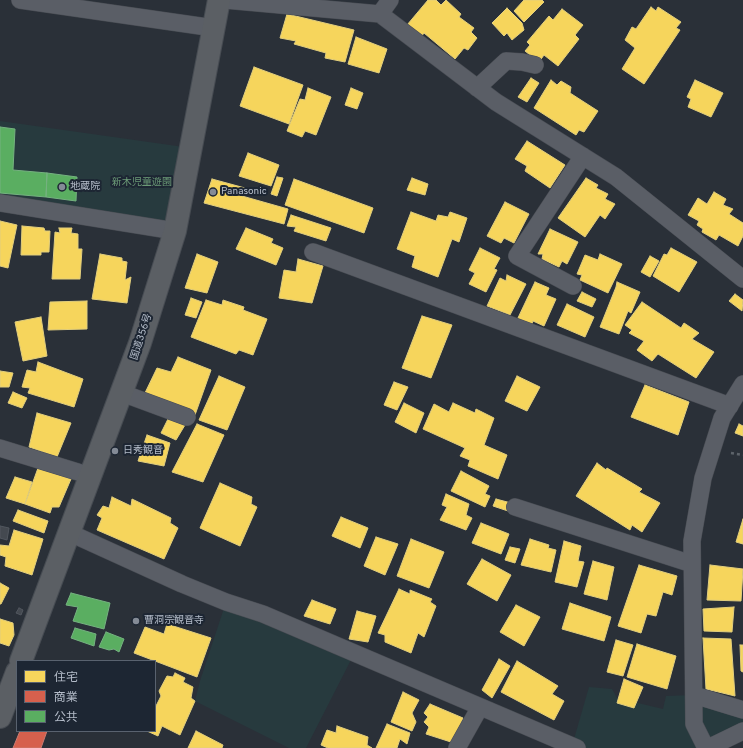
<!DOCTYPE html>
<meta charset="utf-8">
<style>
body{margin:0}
#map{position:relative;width:743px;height:748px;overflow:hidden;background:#2a3038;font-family:Overpass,"Noto Sans JP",sans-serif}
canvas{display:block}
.legend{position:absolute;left:16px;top:660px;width:140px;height:72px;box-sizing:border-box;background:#1d2633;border:1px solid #59626f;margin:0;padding:5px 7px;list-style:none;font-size:12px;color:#b4bcc9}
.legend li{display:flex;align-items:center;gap:8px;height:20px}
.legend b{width:20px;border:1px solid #59626f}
</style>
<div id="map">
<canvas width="743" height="748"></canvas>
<ul class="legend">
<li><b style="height:11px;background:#f6d55c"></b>住宅</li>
<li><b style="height:11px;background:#d6604d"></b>商業</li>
<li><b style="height:11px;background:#5aae61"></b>公共</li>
</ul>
</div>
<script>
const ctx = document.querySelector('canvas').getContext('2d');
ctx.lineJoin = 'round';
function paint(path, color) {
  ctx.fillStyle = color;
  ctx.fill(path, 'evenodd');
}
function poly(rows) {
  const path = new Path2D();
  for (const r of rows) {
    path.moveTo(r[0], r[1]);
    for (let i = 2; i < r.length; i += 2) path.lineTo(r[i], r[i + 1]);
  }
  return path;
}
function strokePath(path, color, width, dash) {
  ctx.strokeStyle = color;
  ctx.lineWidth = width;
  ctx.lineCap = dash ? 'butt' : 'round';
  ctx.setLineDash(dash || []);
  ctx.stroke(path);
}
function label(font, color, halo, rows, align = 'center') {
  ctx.font = font + ' Overpass,"Noto Sans JP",sans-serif';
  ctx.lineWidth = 4;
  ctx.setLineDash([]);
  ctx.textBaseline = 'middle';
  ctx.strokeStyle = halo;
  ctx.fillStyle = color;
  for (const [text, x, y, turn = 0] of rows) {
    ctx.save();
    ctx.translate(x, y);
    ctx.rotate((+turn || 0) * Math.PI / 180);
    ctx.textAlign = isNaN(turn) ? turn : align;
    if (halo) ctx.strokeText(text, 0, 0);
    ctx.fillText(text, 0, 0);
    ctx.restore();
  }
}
const green = poly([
 [0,121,191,148,175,231,0,203],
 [226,602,354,654,306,748,289,748,195,701,200,681],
 [589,687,612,689,617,698,663,709,666,696,694,695,743,710,743,731,708,748,579,748,572,746]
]);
const homes = poly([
 [428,0,436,0,441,5,446,0,461,14,459,17,474,28,471,32,477,38,468,50,464,48,455,59,424,33,421,37,407,25,428,0],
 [524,0,542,0,544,2,524,22,514,11,524,0],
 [651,7,656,11,658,7,681,22,676,28,680,30,644,84,622,69,635,48,625,40,632,27,636,29,651,7],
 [507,8,522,23,524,30,512,40,507,33,504,36,492,23,507,8],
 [562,9,583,25,575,35,579,39,558,66,544,55,539,62,525,51,530,45,527,42,549,16,553,20,562,9],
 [287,14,354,30,345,62,325,58,326,53,294,44,296,41,280,38,287,14],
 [356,37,387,49,379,73,348,64,356,37],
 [254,67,303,85,289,124,240,106,254,67],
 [531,78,539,83,527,102,518,97,531,78],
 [551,80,557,85,561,81,571,87,570,93,598,111,584,132,579,130,576,135,534,108,551,80],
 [695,80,723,93,711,117,688,107,691,99,687,97,695,80],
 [308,88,331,97,316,135,305,131,302,137,287,131,300,99,305,100,308,88],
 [351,88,363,93,357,109,345,105,351,88],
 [527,141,565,165,550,188,525,171,527,166,515,159,527,141],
 [248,153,279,165,271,186,239,176,248,153],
 [277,177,283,178,277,196,271,194,277,177],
 [412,178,428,184,425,195,407,190,412,178],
 [586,178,598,185,596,188,608,194,605,199,615,204,605,219,600,215,585,237,558,218,586,178],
 [212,179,245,188,242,196,288,209,284,224,204,203,212,179],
 [294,179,373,208,364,233,285,205,294,179],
 [714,192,726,199,723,205,733,209,729,214,743,223,743,236,738,246,719,235,716,240,702,232,703,229,697,225,699,221,688,215,698,198,707,204,714,192],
 [505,202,529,214,514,243,504,238,501,243,487,236,505,202],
 [411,212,436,221,438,215,448,217,450,212,467,218,459,242,452,239,438,277,412,267,415,256,397,249,411,212],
 [291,215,331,228,326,241,294,231,296,227,287,226,291,215],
 [0,221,17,225,8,268,0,266,0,221],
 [22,226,44,228,45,231,50,231,49,252,41,252,41,255,21,255,22,226],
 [59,228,72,228,71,233,78,234,78,249,82,249,80,279,52,279,55,232,60,233,59,228],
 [246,228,273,239,271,243,283,248,276,265,236,249,246,228],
 [550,229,578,242,567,264,562,261,559,267,542,259,543,254,538,254,550,229],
 [480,248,500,258,494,269,497,270,486,292,469,284,475,273,469,270,480,248],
 [671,248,697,262,679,292,653,276,664,254,667,255,671,248],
 [100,254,122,258,122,261,127,262,125,280,131,277,127,303,92,299,100,254],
 [197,254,218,262,207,293,185,288,197,254],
 [600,254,622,264,608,293,580,280,582,275,577,274,585,255,598,260,600,254],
 [650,256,659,261,650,277,641,272,650,256],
 [298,259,323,266,312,303,279,298,284,270,296,272,298,259],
 [507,275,526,284,510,315,487,306,500,278,506,281,507,275],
 [535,282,549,288,546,295,556,299,544,326,533,321,531,326,517,320,535,282],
 [617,282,640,292,631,313,628,311,619,334,600,327,616,287,617,282],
 [582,292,596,299,592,307,577,301,582,292],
 [735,294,743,300,742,311,729,301,735,294],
 [191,298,202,302,196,318,185,315,191,298],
 [206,300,222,305,223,300,244,307,243,310,267,319,253,355,239,350,236,354,191,337,206,300],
 [87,301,87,329,48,330,50,302,87,301],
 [642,302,681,328,684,323,699,333,692,339,714,352,696,378,658,354,652,361,637,350,644,341,629,333,632,330,625,325,642,302],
 [567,304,594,317,585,337,557,325,567,304],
 [422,316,452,325,431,378,402,368,422,316],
 [41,317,47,356,23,361,15,322,41,317],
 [178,357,211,370,195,415,144,395,157,368,171,372,178,357],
 [38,362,83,379,74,407,28,393,30,388,22,387,27,370,36,372,38,362],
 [0,371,13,373,9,387,0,387,0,371],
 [219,376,245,387,227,430,199,420,219,376],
 [517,376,540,387,527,411,505,401,517,376],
 [394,382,408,387,397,410,384,405,394,382],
 [645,385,689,402,678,435,631,417,645,385],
 [13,392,27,398,22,408,8,403,13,392],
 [404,403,424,413,416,433,395,422,404,403],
 [453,403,475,413,476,409,494,418,484,445,507,455,498,479,468,466,470,460,460,456,465,448,423,429,434,404,449,412,453,403],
 [37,413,71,423,57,457,29,447,37,413],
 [168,419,185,425,176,440,161,433,168,419],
 [197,424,224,435,203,482,172,472,197,424],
 [739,424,743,426,743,436,735,433,739,424],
 [147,435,170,443,164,466,138,461,147,435],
 [597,463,606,470,607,468,642,489,639,492,660,503,642,532,632,525,630,530,576,496,597,463],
 [38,468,71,479,59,507,52,507,50,513,25,504,38,468],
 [461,471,489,486,485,494,490,496,485,507,451,491,461,471],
 [15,477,32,482,25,504,6,498,15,477],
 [220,483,252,497,251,504,257,507,240,546,200,528,220,483],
 [446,494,469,504,466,515,472,518,466,530,440,520,447,507,442,505,446,494],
 [112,497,131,506,132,499,171,518,170,523,178,528,164,559,97,530,102,518,97,515,103,506,109,508,112,497],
 [496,499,511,503,508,511,493,506,496,499],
 [18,510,48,521,44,533,13,521,18,510],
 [341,517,368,528,360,548,332,536,341,517],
 [743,519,743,544,736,542,743,519],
 [481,523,509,534,501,554,472,543,481,523],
 [14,530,43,539,32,575,5,566,6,557,0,555,0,545,9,546,14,530],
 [376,537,398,544,385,575,364,566,376,537],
 [411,539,444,552,429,588,397,576,411,539],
 [530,539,549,545,548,548,556,550,551,572,521,565,530,539],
 [564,541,581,546,578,561,584,562,577,587,555,582,564,541],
 [510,547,520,549,515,563,505,560,510,547],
 [482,559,511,575,497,601,467,584,482,559],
 [593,561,614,567,607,600,584,594,593,561],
 [639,565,677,576,672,595,663,592,656,616,647,614,641,633,618,626,639,565],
 [710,565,743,569,741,601,707,600,710,565],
 [0,583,9,588,1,604,0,604,0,583],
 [399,589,410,594,410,590,432,599,430,602,436,606,424,637,418,633,411,653,385,642,385,635,378,633,399,589],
 [312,600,336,609,330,624,304,616,312,600],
 [570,603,611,617,604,641,562,629,570,603],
 [516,605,540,617,524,646,500,632,516,605],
 [734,607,732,632,704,631,703,609,734,607],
 [357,611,376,616,368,642,349,639,357,611],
 [0,619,13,623,14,635,9,646,0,643,0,619],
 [167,624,211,638,197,677,134,653,145,627,164,634,167,624],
 [703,638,731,639,735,696,706,689,703,638],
 [616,640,633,645,623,676,607,672,616,640],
 [637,644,676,656,667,689,627,677,637,644],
 [740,645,743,645,743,672,741,671,740,645],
 [499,659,510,666,492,698,482,690,499,659],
 [517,661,558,686,552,694,564,701,554,720,501,692,517,661],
 [175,673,185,678,183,682,193,687,191,698,195,701,180,735,162,726,158,736,147,731,155,731,155,708,161,696,159,691,167,676,173,677,175,673],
 [624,679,643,687,634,708,617,703,624,679],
 [403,692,419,700,412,713,416,722,412,731,391,722,403,692],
 [430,704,463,718,454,743,426,734,429,727,424,722,428,717,424,713,430,704],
 [387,724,410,733,407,744,400,739,397,748,376,748,387,724],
 [337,726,368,737,367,745,372,748,328,748,321,745,327,730,336,733,337,726],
 [196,731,223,745,222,748,188,748,196,731]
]);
const shops = poly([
 [20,731,47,731,41,748,13,748,20,731]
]);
const public = poly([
 [0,127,15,129,13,170,47,173,46,197,0,193,0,127],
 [47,173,77,177,76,201,46,197,47,173],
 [71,593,110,603,104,629,73,621,78,607,66,605,71,593],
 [75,628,96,634,94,646,71,638,75,628],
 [106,632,124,639,119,652,114,649,109,650,99,647,106,632]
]);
const building = poly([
 [0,526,9,528,7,540,0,538,0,526],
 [19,608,23,610,21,615,16,613,19,608]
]);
const path = poly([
 [731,453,743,455]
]);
const minor = poly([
 [20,0,214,28],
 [225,0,380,14,496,102,616,177,743,279],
 [380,14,390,0],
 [477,88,506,61,522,62,535,65],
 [0,203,175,231],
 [313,252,730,406],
 [573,286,517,256,583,156],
 [122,393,187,417],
 [0,448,91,476],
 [515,507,692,564],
 [70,533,182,584,226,602,263,614,577,748],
 [694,695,743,710],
 [457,748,480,707],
 [706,748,694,724,692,541,703,478,722,418,743,384],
 [708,748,743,731]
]);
const trunk = poly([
 [21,661,140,343,175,231,219,0],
 [0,717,17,672]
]);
const markers = [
 [62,187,4,"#848b96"],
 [213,192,4,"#848b96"],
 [115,451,4,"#848b96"],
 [136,621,4,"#848b96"]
];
const parkNames = [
 ["新木児童遊園",142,183]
];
const poiNames = [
 ["地蔵院",70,187],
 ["Panasonic",221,192],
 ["日秀観音",123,451],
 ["曹洞宗観音寺",144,621]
];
const streetNames = [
 ["国道356号",142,337,-72]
];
paint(green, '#273a3e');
paint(homes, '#f6d55c');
strokePath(homes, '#e2ce7d', 1);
paint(shops, '#d6604d');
strokePath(shops, '#cc7c72', 1);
paint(public, '#5aae61');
strokePath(public, '#75b280', 1);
paint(building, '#444950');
strokePath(building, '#52575f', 1);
strokePath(minor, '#484c53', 18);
strokePath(trunk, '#474c53', 24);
strokePath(path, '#5d636a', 2.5, [3, 3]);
strokePath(minor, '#5a5e66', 17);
strokePath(trunk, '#5b5f64', 22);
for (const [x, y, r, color] of markers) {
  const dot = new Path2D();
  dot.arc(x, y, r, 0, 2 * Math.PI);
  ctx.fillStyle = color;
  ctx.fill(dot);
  strokePath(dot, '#1d2633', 1.5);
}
label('10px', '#6b9a76', '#1d2633', parkNames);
label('10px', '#b4bcc9', '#1d2633', poiNames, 'left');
label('10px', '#b4bcc9', '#1d2633', streetNames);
</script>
